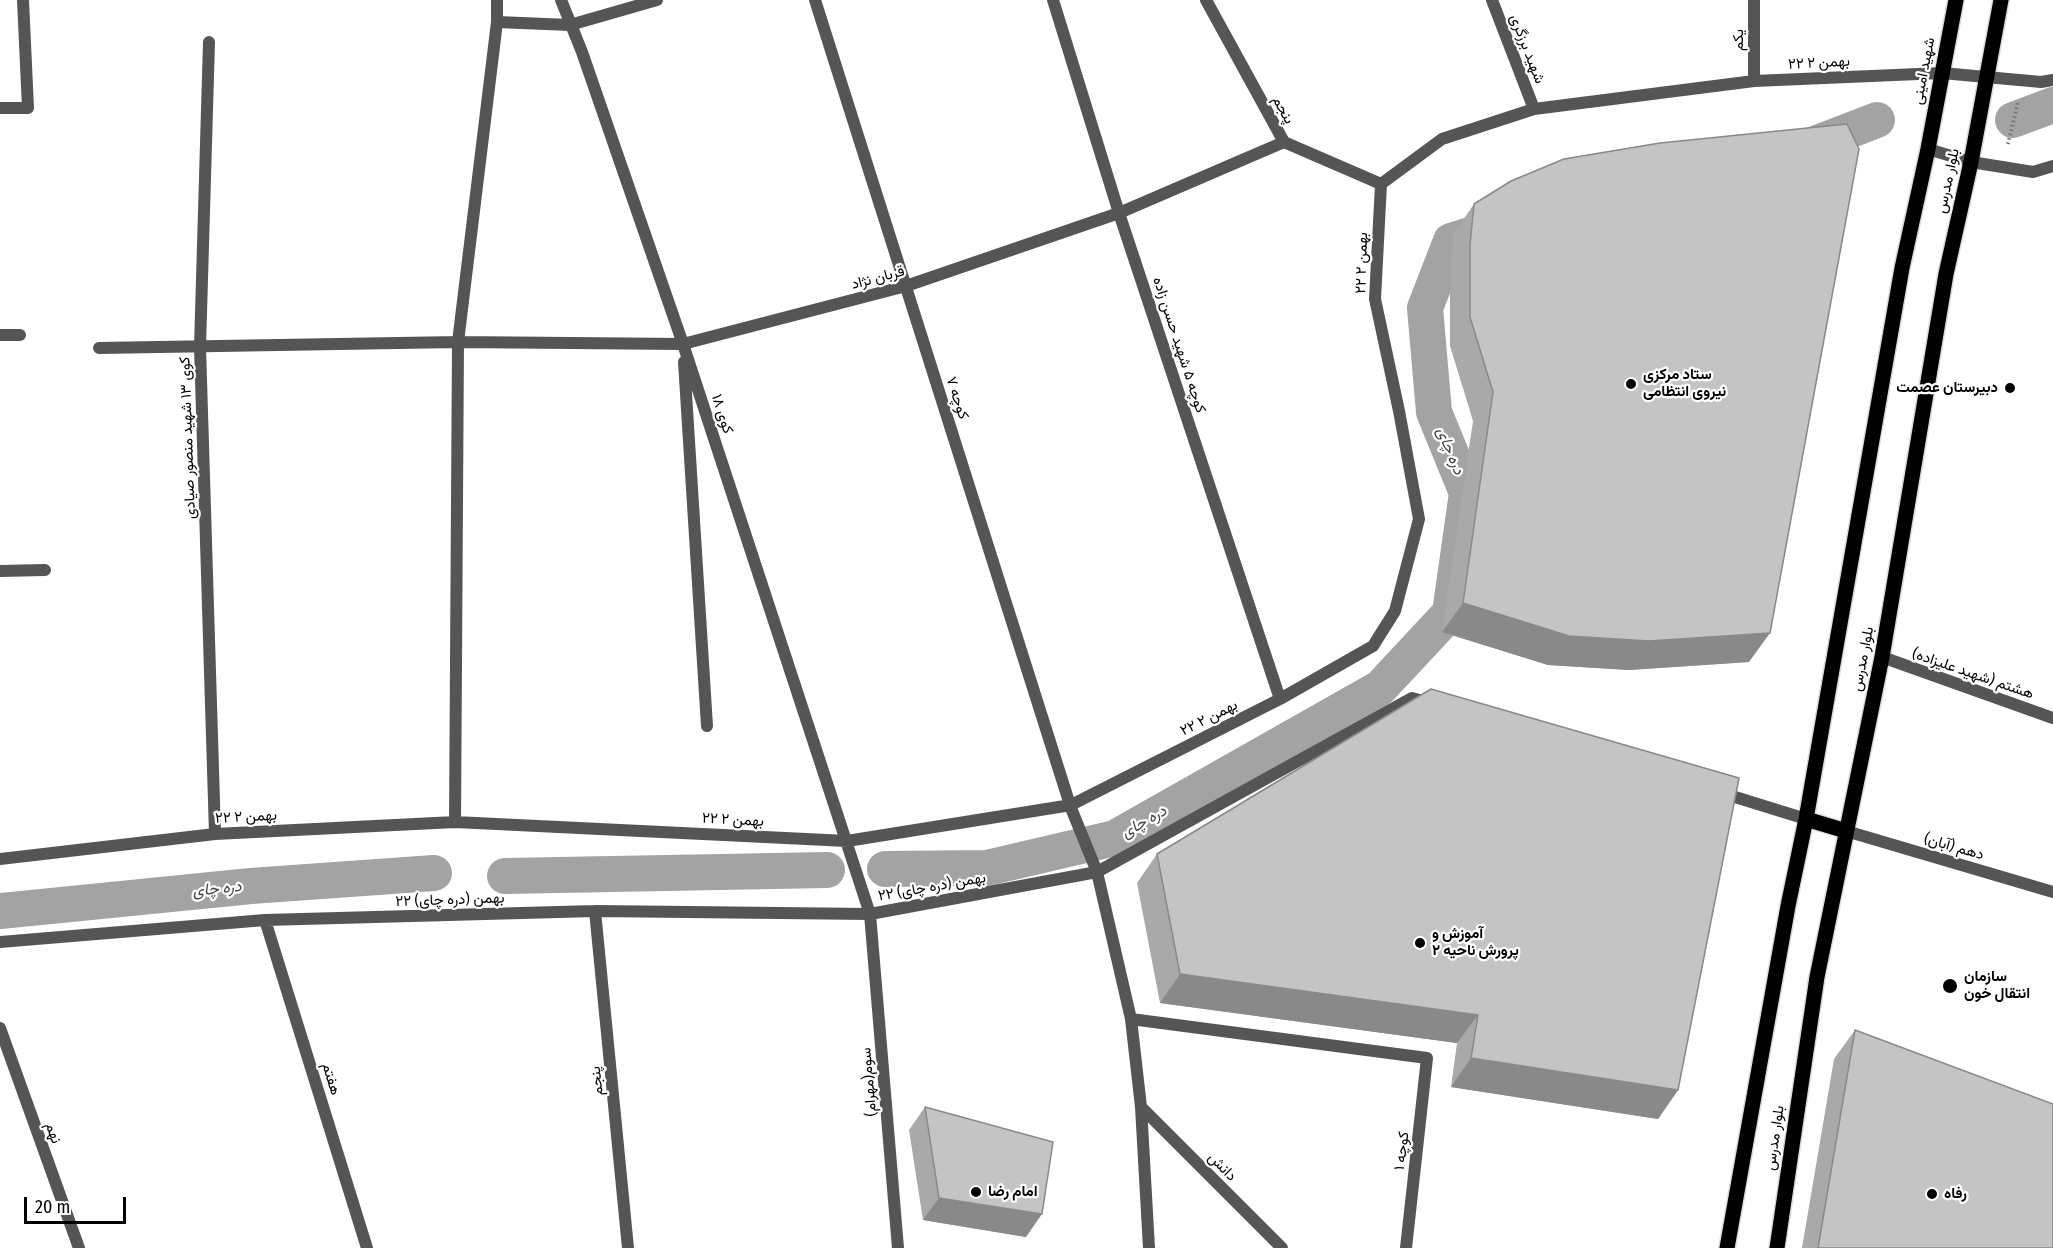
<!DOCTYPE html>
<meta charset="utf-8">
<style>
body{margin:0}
#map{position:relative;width:2053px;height:1248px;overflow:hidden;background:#fff;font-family:"Fira Sans Condensed",sans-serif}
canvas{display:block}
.scale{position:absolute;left:24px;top:1197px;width:102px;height:27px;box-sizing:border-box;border:3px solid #000;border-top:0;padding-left:8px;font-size:18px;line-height:21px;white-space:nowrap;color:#000;-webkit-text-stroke:4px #fff;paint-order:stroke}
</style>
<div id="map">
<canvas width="2053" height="1248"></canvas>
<div class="scale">20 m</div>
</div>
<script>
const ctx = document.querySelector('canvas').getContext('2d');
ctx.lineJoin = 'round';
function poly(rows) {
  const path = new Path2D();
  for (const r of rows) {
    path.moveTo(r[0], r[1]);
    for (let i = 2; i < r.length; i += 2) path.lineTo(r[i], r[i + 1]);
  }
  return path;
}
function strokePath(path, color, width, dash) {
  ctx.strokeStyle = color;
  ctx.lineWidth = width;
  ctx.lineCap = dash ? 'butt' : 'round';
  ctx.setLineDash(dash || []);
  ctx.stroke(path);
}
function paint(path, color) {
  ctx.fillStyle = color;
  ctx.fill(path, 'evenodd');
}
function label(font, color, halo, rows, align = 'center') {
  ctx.font = font + ' "Fira Sans Condensed",Vazirmatn,sans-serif';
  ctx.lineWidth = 4.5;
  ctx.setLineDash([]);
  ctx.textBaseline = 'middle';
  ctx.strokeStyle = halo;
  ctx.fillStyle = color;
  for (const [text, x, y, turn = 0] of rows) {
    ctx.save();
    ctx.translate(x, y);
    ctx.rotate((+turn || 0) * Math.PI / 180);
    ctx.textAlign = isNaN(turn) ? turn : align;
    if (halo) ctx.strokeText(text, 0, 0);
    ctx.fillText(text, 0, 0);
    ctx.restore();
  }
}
const canal = poly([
 [2013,120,2053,105],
 [1804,148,1877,120],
 [885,869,987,868,1115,838,1380,688,1450,613,1467,493,1434,412,1425,308,1451,241,1499,226],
 [505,876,827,870],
 [0,911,251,886,434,873]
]);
const path = poly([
 [2008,144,2018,102]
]);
const service = poly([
 [0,1028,79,1248]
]);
const minor = poly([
 [561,0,582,52,683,344,870,914,898,1248],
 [815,0,1071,808,1097,872,1131,1019,1141,1107,1149,1248],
 [1053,0,1119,213,1280,699],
 [1206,0,1284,142,1381,184],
 [1492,0,1534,109],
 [497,22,570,25,657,0],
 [209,42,200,347,215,834],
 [1754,81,1754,0],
 [0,108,28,108,23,0],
 [0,335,20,335],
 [99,348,458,342,683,344,906,286,1119,213,1284,142],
 [684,362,707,726],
 [0,571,45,570],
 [1882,657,2053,718],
 [1719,792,1806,819],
 [455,822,458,342,497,22,497,0],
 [1846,831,2053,892],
 [0,859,215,834,455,822,847,841,1071,805,1280,699,1373,646,1395,611,1419,519,1399,411,1375,299,1381,184,1442,139,1534,109,1754,81,1942,73],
 [595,911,628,1248],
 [265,920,367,1248],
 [0,942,265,920,595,911,870,914,1097,872,1412,698,1430,703],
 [1131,1019,1427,1058,1406,1248],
 [1141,1107,1282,1248]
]);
const tertiary = poly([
 [1942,73,2041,82,2053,80],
 [1928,149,1971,162,2033,172,2053,166]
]);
const primary = poly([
 [1806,819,1846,831],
 [1727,1248,1788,906,1806,819,1902,268,1928,149,1956,0],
 [1777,1248,1817,977,1882,657,1946,274,1971,162,2001,0]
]);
const wall = poly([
 [1474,204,1749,662,1629,670,1548,665,1442,632,1473,421,1450,346,1450,274,1454,233],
 [1157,854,1678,1090,1658,1119,1451,1087,1457,1043,1160,1003,1137,883],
 [1855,1030,2053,1248,1802,1248,1834,1059],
 [925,1107,1026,1237,923,1220,909,1130]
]);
const shadedWall = poly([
 [1463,603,1770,633,1749,662,1629,670,1548,665,1442,632],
 [1180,974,1478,1015,1457,1043,1160,1003],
 [1471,1058,1678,1090,1658,1119,1451,1087],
 [939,1198,1042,1214,1026,1237,923,1220]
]);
const building = poly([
 [1847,124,1859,149,1770,633,1649,641,1569,636,1463,603,1493,392,1470,317,1470,245,1474,204,1511,181,1564,159,1660,143,1847,124],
 [1431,689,1739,778,1678,1090,1471,1058,1478,1015,1180,974,1157,854,1431,689],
 [1855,1030,2053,1104,2053,1248,1818,1248,1855,1030],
 [925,1107,1053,1142,1042,1214,939,1198,925,1107]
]);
const markers = [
 [1631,384,6,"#000"],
 [2010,388,6,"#000"],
 [1420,943,6,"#000"],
 [1950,986,8,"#000"],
 [976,1192,6,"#000"],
 [1932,1194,6,"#000"]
];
const streetNames = [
 ["یکم",1739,40,-90],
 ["شهید برزگری",1527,49,69],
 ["۲۲ بهمن ۲",1819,63,-3],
 ["شهید امینی",1924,71,-79],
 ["پنجم",1283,110,61],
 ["بلوار مدرس",1948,181,-78],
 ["۲۲ بهمن ۲",1362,263,-88],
 ["قربان نژاد",878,278,-15],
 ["کوچه ۵ شهید حسن زاده",1179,345,72],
 ["کوچه ۷",957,398,72],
 ["کوی ۱۸",722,414,72],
 ["کوی ۱۳ شهید منصور صیادی",188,438,-92],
 ["بلوار مدرس",1863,659,-79],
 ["هشتم (شهید علیزاده)",1973,674,19],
 ["۲۲ بهمن ۲",1209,718,-27],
 ["۲۲ بهمن ۲",246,817,-3],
 ["۲۲ بهمن ۲",733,820,3],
 ["دهم (آبان)",1954,847,16],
 ["۲۲ بهمن (دره چای)",932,887,-10],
 ["۲۲ بهمن (دره چای)",450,900,-2],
 ["هفتم",331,1079,73],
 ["پنجم",597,1081,-96],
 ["سوم(مهرام)",869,1082,-95],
 ["نهم",53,1133,70],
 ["بلوار مدرس",1775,1138,-82],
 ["کوچه ۱",1402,1151,-83],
 ["دانش",1222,1167,45]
];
const poiNames = [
 ["ستاد مرکزی",1643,375],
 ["نیروی انتظامی",1643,392],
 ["دبیرستان عصمت",1998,388,"right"],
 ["آموزش و",1432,934],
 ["پرورش ناحیه ۲",1432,951],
 ["سازمان",1964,977],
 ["انتقال خون",1964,994],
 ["امام رضا",988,1192],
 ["رفاه",1944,1194]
];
const waterNames = [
 ["دره چای",1450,451,68],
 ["دره چای",1144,822,-30],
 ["دره چای",217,889,-6]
];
strokePath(canal, '#a3a3a3', 36);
strokePath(primary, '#dbdbdb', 18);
strokePath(path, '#777', 4, [1.5, 3]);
strokePath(service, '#555', 12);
strokePath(minor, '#555', 12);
strokePath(tertiary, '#555', 12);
strokePath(primary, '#000', 15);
paint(wall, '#a9a9a9');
paint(shadedWall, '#898989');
paint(building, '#c4c4c4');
strokePath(building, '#898989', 1.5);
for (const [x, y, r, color] of markers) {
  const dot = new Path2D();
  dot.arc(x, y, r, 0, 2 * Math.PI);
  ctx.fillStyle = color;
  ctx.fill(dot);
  strokePath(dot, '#fff', 2);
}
label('15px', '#000', '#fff', streetNames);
label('bold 15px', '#000', '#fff', poiNames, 'left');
label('italic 16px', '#444', '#fff', waterNames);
</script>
